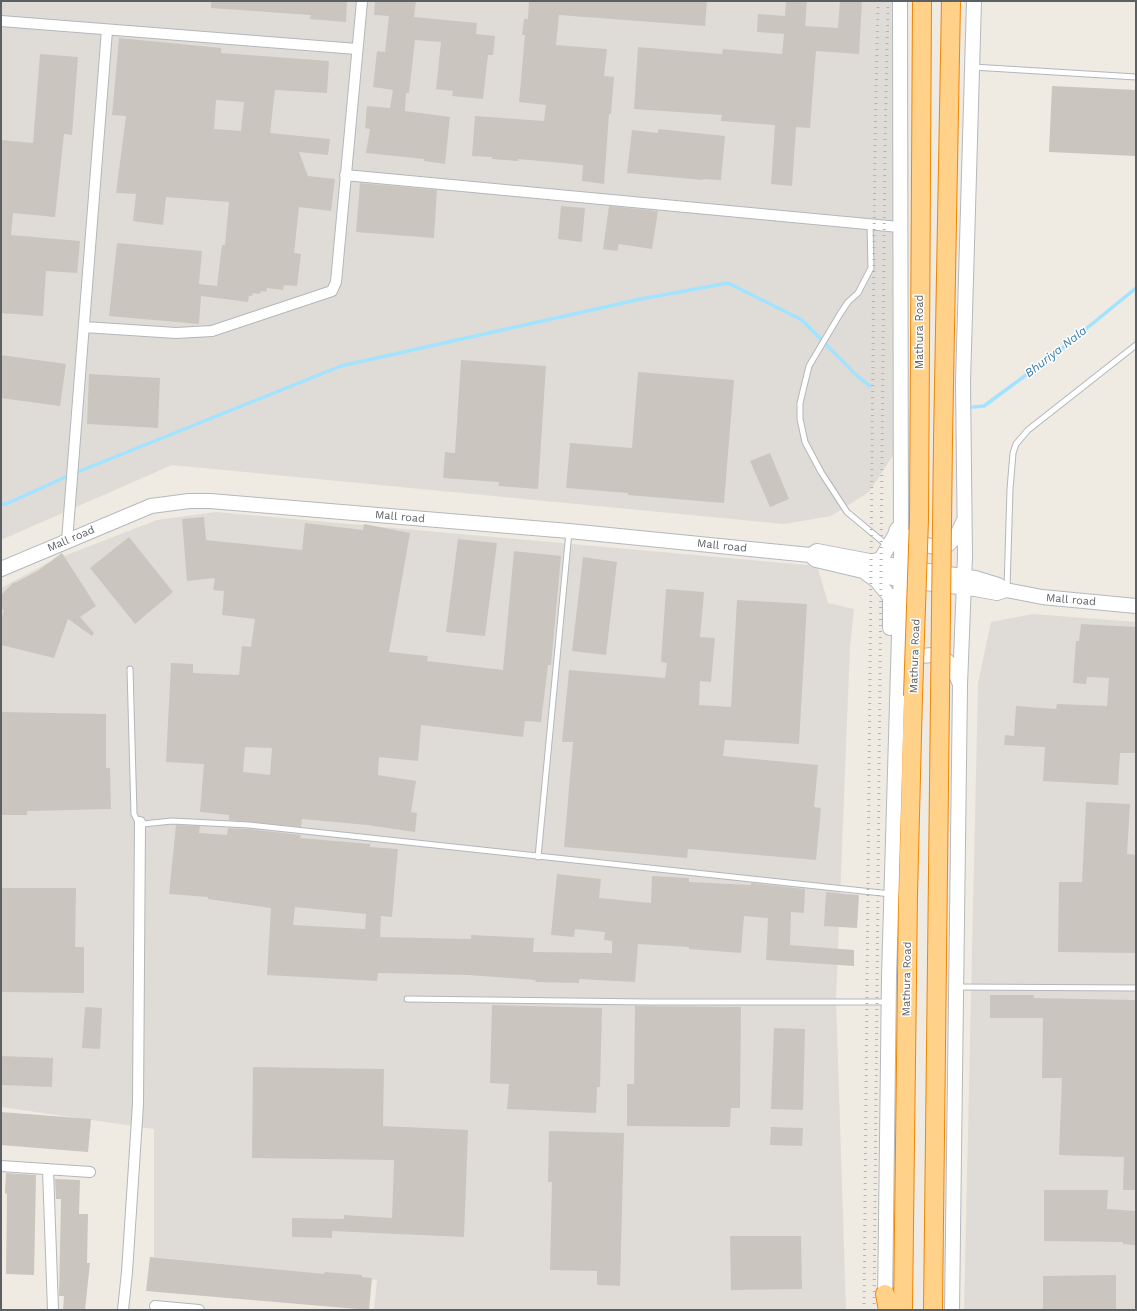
<!DOCTYPE html>
<style>
body{margin:0}
#map{position:relative;width:1137px;height:1311px;overflow:hidden;background:#efeae2;font-family:"Work Sans",sans-serif}
canvas{display:block}
.frame{position:absolute;inset:0;border:2px solid #5b6064;pointer-events:none}
</style>
<div id="map">
<canvas width="1137" height="1311"></canvas>
<div class="frame"></div>
</div>
<script>
const ctx = document.querySelector('canvas').getContext('2d');
ctx.lineJoin = 'round';
function paint(path, color) {
  ctx.fillStyle = color;
  ctx.fill(path, 'evenodd');
}
function poly(rows) {
  const path = new Path2D();
  for (const r of rows) {
    path.moveTo(r[0], r[1]);
    for (let i = 2; i < r.length; i += 2) path.lineTo(r[i], r[i + 1]);
  }
  return path;
}
function strokePath(path, color, width, dash) {
  ctx.strokeStyle = color;
  ctx.lineWidth = width;
  ctx.lineCap = dash ? 'butt' : 'round';
  ctx.setLineDash(dash || []);
  ctx.stroke(path);
}
function label(font, color, halo, rows, align = 'center') {
  ctx.font = font + ' "Work Sans",sans-serif';
  ctx.lineWidth = 3;
  ctx.setLineDash([]);
  ctx.textBaseline = 'middle';
  ctx.strokeStyle = halo;
  ctx.fillStyle = color;
  for (const [text, x, y, turn = 0] of rows) {
    ctx.save();
    ctx.translate(x, y);
    ctx.rotate((+turn || 0) * Math.PI / 180);
    ctx.textAlign = isNaN(turn) ? turn : align;
    if (halo) ctx.strokeText(text, 0, 0);
    ctx.fillText(text, 0, 0);
    ctx.restore();
  }
}
const industrial = poly([
 [1,1,905,1,898,448,869,492,831,516,784,524,172,465,1,540],
 [216,512,817,566,828,603,854,609,850,646,836,999,846,1310,374,1310,377,1280,154,1257,154,1129,1,1107,1,588,51,561,157,520],
 [1033,614,1136,622,1136,1310,964,1310,978,683,991,622]
]);
const stream = poly([
 [973,407,984,406,1060,350,1136,288],
 [1,504,6,504,70,475,341,366,641,299,728,283,802,320,857,376,870,386]
]);
const building = poly([
 [211,1,347,1,346,22,310,19,311,15,211,8],
 [375,1,416,1,414,17,477,23,476,34,495,36,493,55,488,55,483,99,452,96,453,91,436,89,441,42,415,40,409,93,406,93,405,111,450,117,445,164,424,161,424,159,366,153,370,129,365,128,367,106,390,108,393,90,373,87,377,51,385,52,389,16,374,15],
 [529,1,707,1,705,26,559,15,556,45,607,49,604,76,614,77,611,114,609,114,604,184,582,181,583,165,518,159,518,161,492,159,492,157,472,156,475,116,544,121,546,105,519,102,525,35,522,35,524,19,528,19],
 [786,1,807,1,805,26,838,28,840,1,862,1,859,54,816,51,810,128,796,127,792,186,771,184,775,125,721,121,722,115,634,109,638,47,722,54,723,49,782,54,784,34,757,32,758,14,785,16],
 [119,38,221,48,221,53,329,61,327,93,275,90,270,133,330,139,328,155,299,152,308,176,335,179,331,211,299,207,294,253,301,254,297,286,284,285,283,290,267,288,266,292,261,291,260,294,253,293,252,296,249,296,248,302,201,296,199,324,109,316,117,243,202,251,199,284,217,286,222,245,225,245,229,202,166,197,163,225,133,221,136,194,116,193,126,116,112,115],
 [216,100,244,102,241,131,214,129],
 [40,54,78,57,72,135,64,134,55,217,13,213,11,235,80,241,77,273,46,271,43,316,1,313,1,140,33,143],
 [1052,86,1136,90,1136,156,1049,152],
 [658,129,725,136,721,180,703,179,703,180,627,173,632,130,658,133],
 [360,183,437,190,434,238,356,232],
 [561,206,585,208,582,242,558,239],
 [609,206,658,211,652,249,619,244,617,251,603,249],
 [1,355,66,364,60,406,1,398],
 [461,360,546,366,538,489,498,486,499,482,443,478,445,452,455,453],
 [638,372,734,380,724,503,628,495,628,493,566,488,570,443,632,448],
 [89,374,160,378,158,428,87,424],
 [770,453,789,499,770,507,750,461],
 [204,517,206,540,302,550,305,523,363,530,364,524,410,533,389,652,428,656,427,661,503,670,514,551,561,556,551,665,548,665,541,722,525,721,523,737,421,725,418,761,379,757,378,775,416,781,411,812,417,813,415,832,367,825,302,819,301,827,229,820,229,815,200,812,204,764,166,762,171,663,193,664,193,673,239,675,242,646,251,647,255,619,222,615,224,591,213,590,215,578,187,581,182,519],
 [245,747,272,748,270,775,243,772],
 [129,537,173,592,135,624,90,568],
 [458,539,497,543,485,636,446,632],
 [62,553,96,606,80,617,94,633,92,636,68,619,54,658,1,645,1,620,4,610,1,609,1,595,14,582,15,583,39,570],
 [583,557,617,562,606,655,572,651],
 [666,589,704,592,700,637,715,638,711,682,700,681,699,705,731,707,737,600,807,604,799,744,725,740,723,756,818,765,814,807,821,808,816,860,688,849,687,858,564,847,573,742,562,742,569,670,665,678,667,663,661,662],
 [1081,624,1136,627,1136,753,1120,753,1118,785,1043,781,1045,747,1004,745,1005,735,1014,736,1016,706,1056,709,1057,704,1107,706,1109,678,1087,677,1086,684,1073,683,1076,641,1079,641],
 [1,712,106,714,106,768,110,768,111,809,27,811,27,815,1,815],
 [1086,802,1130,804,1127,854,1136,855,1136,953,1058,952,1059,882,1082,882],
 [176,825,200,826,199,833,227,835,228,828,249,829,301,835,300,838,370,844,370,847,398,849,392,917,381,916,380,937,471,939,471,935,534,938,533,952,612,953,612,941,604,940,605,932,575,929,574,937,551,935,557,874,601,879,599,898,651,903,652,876,689,878,689,882,751,885,751,883,805,889,804,913,791,912,790,945,854,950,854,966,766,960,768,918,744,916,741,953,689,949,689,947,638,944,635,982,579,979,579,983,535,982,536,980,469,975,378,973,377,981,267,975,271,908,208,899,208,897,169,894],
 [295,907,366,914,365,929,293,925],
 [1,888,76,888,75,947,84,947,84,993,1,992],
 [826,892,859,895,857,928,824,926],
 [990,995,1034,995,1034,998,1136,1000,1136,1190,1123,1190,1124,1157,1059,1155,1062,1078,1042,1078,1043,1018,990,1018],
 [492,1005,602,1008,600,1087,597,1087,596,1113,507,1109,509,1084,490,1083],
 [635,1006,741,1007,740,1108,731,1108,730,1127,627,1126,627,1084,634,1084],
 [85,1007,102,1008,100,1049,82,1048],
 [774,1028,805,1029,803,1110,771,1109],
 [1,1056,53,1058,52,1087,1,1085],
 [253,1067,384,1069,383,1126,468,1130,464,1237,332,1231,332,1238,292,1237,292,1218,344,1219,344,1215,392,1218,394,1160,252,1158],
 [1,1112,91,1119,88,1152,1,1145],
 [771,1127,803,1128,802,1146,770,1145],
 [549,1131,624,1133,620,1286,597,1285,597,1271,550,1270,552,1182,548,1182],
 [6,1173,36,1175,34,1275,6,1274,7,1194,5,1193],
 [55,1179,80,1180,79,1214,88,1214,87,1263,90,1263,85,1310,63,1310,64,1296,59,1296,61,1199,56,1199],
 [1044,1190,1108,1190,1107,1209,1136,1211,1136,1245,1123,1244,1123,1242,1044,1241],
 [730,1236,801,1236,802,1289,731,1290],
 [150,1257,324,1274,325,1272,362,1275,362,1277,372,1278,369,1310,146,1291],
 [1116,1275,1116,1310,1043,1310,1043,1276]
]);
const lane = poly([
 [973,67,1136,77],
 [870,224,871,268,858,293,848,302,840,314,809,366,800,403,800,419,805,442,821,472,847,512,888,546],
 [1007,588,1010,489,1013,453,1016,444,1028,430,1136,345],
 [130,669,134,814,137,820,143,824,172,821,249,825,891,894],
 [538,857,569,532],
 [957,987,1136,988],
 [407,999,649,1002,887,1002]
]);
const street = poly([
 [1,21,357,49],
 [345,175,899,227],
 [84,327,176,333,212,331,332,291,336,282,362,1],
 [67,541,107,30],
 [1,1166,90,1172],
 [48,1169,53,1310],
 [155,1306,199,1310],
 [123,1310,127,1272,138,1104,140,822]
]);
const secondary = poly([
 [911,536,923,544,934,547,949,544,957,535,963,522],
 [815,552,817,551,901,567,975,578,998,585,1006,590,1042,597,1136,606],
 [871,562,881,559,895,535,897,529],
 [1,569,151,506,189,501,210,501,569,531,810,555,816,560,901,580,975,589,997,593,1006,590],
 [866,573,877,581,890,597,890,628],
 [909,665,921,656,932,655,945,659,953,667,959,682],
 [885,1304,889,976,901,567,900,1],
 [952,1310,960,685,965,556,963,382,974,1]
]);
const highway = poly([
 [943,440,951,1],
 [919,519,922,1],
 [885,1294,888,1310],
 [903,1310,908,895,913,696],
 [933,1310,940,697]
]);
const rail = poly([
 [864,1310,875,143,878,1],
 [874,1310,885,143,888,1]
]);
const highwayBridge = poly([
 [913,696,919,519],
 [940,697,943,440]
]);
const streetNames = [
 ["Mathura Road",920,332,-90],
 ["Mall road",400,517,5],
 ["Mall road",71,539,-23],
 ["Mall road",722,546,6],
 ["Mall road",1071,600,5],
 ["Mathura Road",915,656,-88],
 ["Mathura Road",907,979,-89]
];
const waterNames = [
 ["Bhuriya Nala",1056,352,-38]
];
paint(industrial, '#dfdcd7');
strokePath(stream, '#a2e3ff', 3.5);
paint(building, '#cac5bf');
strokePath(lane, '#b3b7bb', 7);
strokePath(street, '#b3b7bb', 12);
strokePath(secondary, '#b4b9be', 16);
strokePath(highway, '#f18500', 20);
strokePath(lane, '#fff', 5);
strokePath(street, '#fff', 10);
strokePath(secondary, '#fff', 14);
strokePath(highway, '#ffd189', 18);
strokePath(rail, '#b2b3b4', 3, [1, 5]);
strokePath(highwayBridge, '#f18500', 20, []);
strokePath(highwayBridge, '#ffd189', 18);
label('11px', '#5b6064', '#fff', streetNames);
label('italic 12px', '#337ba7', '#fff', waterNames);
</script>
